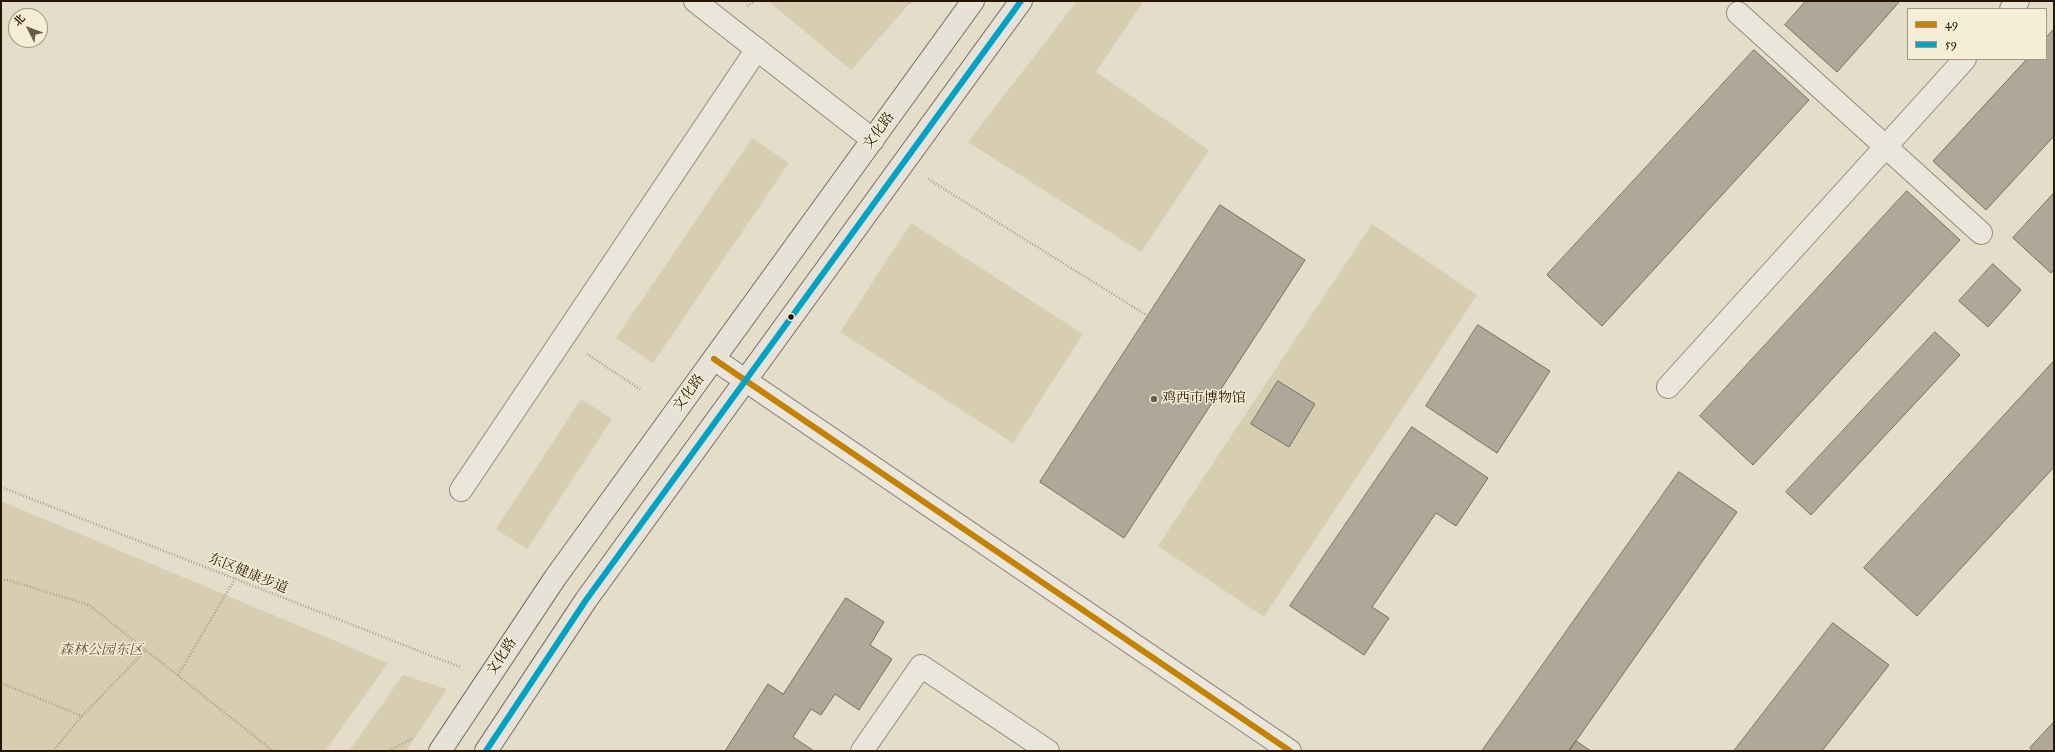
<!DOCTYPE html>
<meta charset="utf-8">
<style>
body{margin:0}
#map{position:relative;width:2055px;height:752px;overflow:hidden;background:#e4ddc9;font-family:"IM FELL Great Primer","Noto Serif SC",serif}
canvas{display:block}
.frame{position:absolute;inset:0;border:2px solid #271502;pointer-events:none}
.legend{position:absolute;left:1907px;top:8px;width:140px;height:52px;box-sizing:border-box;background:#f5edd5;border:1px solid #a39781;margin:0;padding:5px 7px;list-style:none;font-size:12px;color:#271502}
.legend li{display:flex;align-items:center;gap:8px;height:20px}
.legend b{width:20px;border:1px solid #a39781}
.north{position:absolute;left:8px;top:8px;width:40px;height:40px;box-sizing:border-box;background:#f5edd5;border:1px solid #a39781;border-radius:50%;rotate:312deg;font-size:11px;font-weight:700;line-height:16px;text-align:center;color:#271502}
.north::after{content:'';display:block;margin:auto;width:14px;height:18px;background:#695b48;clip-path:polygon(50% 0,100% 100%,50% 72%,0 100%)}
</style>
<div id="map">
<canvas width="2055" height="752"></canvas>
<div class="frame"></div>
<ul class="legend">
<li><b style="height:5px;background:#c38200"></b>49</li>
<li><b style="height:5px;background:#02a2c4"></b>59</li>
</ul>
<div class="north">北</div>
</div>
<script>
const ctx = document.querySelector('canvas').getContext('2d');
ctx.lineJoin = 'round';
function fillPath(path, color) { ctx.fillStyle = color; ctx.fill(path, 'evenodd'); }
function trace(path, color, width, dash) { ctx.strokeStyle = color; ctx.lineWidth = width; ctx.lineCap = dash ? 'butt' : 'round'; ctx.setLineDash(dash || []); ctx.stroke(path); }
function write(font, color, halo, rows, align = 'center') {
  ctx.font = font + ' "IM FELL Great Primer","Noto Serif SC",serif'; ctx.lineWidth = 3; ctx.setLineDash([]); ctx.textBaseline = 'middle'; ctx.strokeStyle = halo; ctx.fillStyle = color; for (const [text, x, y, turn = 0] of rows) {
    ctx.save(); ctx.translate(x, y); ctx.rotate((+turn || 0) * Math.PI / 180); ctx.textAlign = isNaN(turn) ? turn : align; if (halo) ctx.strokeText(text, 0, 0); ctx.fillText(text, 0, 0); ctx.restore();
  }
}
const green = new Path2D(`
 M768 1H912L851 70Z
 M1077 1H1144L1096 72 1209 150 1141 252 968 142Z
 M752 138 789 163 653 363 616 338Z
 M911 223 1083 334 1013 443 840 332Z
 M1372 224 1477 295 1264 617 1158 546Z
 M581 399 612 419 527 549 496 529Z
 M1 501 388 663 325 751H1Z
 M403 675 447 689 406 751H349Z`);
const building = new Path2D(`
 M1806 1H1900L1837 72 1785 25Z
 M2054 29V136L1986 210 1933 161 2027 59H2046V38Z
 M1754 50 1809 100 1602 326 1547 275Z
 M1907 191 1960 240 1753 465 1700 416Z
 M2054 193V269L2051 273 2013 238Z
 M1220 205 1305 260 1124 538 1040 482Z
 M1993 264 2021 290 1988 327 1959 301Z
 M1478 325 1550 371 1497 453 1426 406Z
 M1935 332 1960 355 1811 515 1786 492Z
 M2054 361V467L1917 616 1864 568Z
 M1278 381 1315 404 1289 447 1251 424Z
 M1412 427 1488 478 1456 526 1436 513 1372 607 1389 618 1364 655 1290 606Z
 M1679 472 1737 512 1576 741 1569 751H1482Z
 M846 598 884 622 870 645 892 659 859 710 835 694 821 715 811 709 793 737 814 751H725L768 684 783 694Z
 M1833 623 1889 665 1822 751H1734Z
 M2054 722V751H2033L2030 748Z
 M1576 741 1591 751H1569Z`);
const path = new Path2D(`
 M907 1 911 3
 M747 6 755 1
 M928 179 1148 316
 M587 354 641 390
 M1 487 460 667
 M1 580H8L89 605 273 751
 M178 675 235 579
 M1 683 82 716 146 650
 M53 751 82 716
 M389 751 413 738`);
const minor = new Path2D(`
 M695 1 873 140
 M2011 9 2018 1
 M1738 13 1981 233
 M714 359 1290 751
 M1668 387 1965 59
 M461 490 757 49
 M862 751 921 666 1048 751`);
const major = new Path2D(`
 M440 751 555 578 973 1
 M486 751 586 600 1021 1`);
const bus1 = new Path2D(`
 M714 359 1290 751`);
const bus2 = new Path2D(`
 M486 751 586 600 1021 1`);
const markers = [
 [791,317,3.5,"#271502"],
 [1154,399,4,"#695b48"]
];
const streetNames = [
 ["文化路",879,131,-54],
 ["文化路",689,393,-54],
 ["东区健康步道",248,574,22],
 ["文化路",502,657,-57]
];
const poiNames = [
 ["鸡西市博物馆",1162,399]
];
const parkNames = [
 ["森林公园东区",101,651]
];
fillPath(green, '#d7cdb1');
fillPath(building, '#aea899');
trace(building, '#756f62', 1);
trace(minor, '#908a7d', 24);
trace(major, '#756f62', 24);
trace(path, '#a39f95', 2.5, [1, 2]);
trace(minor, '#eae6dc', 22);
trace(major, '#e6e2d7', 22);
trace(bus1, '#c38200', 6);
trace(bus2, '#02a2c4', 6);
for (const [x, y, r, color] of markers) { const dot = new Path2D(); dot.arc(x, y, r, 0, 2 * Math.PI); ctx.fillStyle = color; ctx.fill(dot); trace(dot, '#f5edd5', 1.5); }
write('14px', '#271502', '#f5edd5', streetNames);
write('14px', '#271502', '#f5edd5', poiNames, 'left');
write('italic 14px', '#615139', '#f5edd5', parkNames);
</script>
